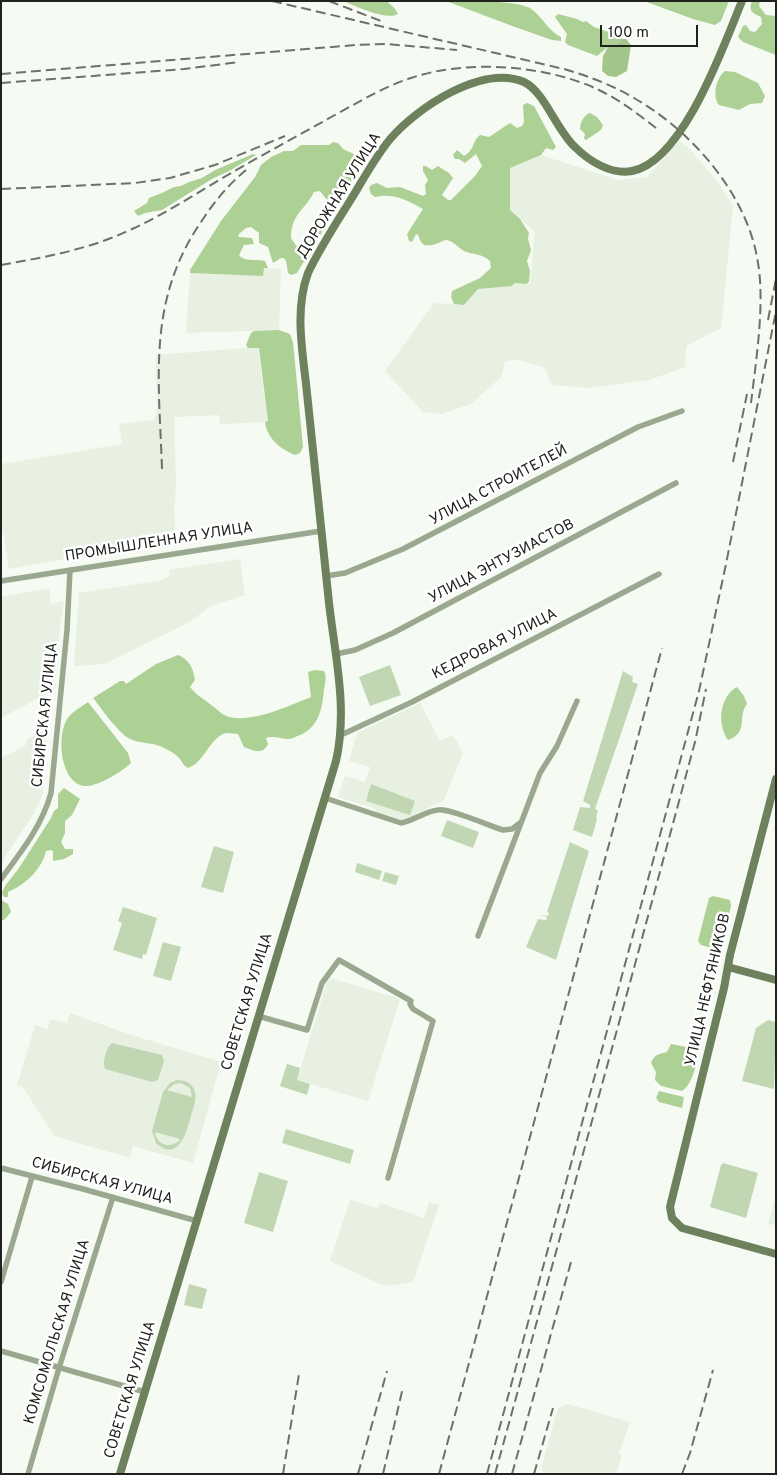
<!DOCTYPE html>
<meta charset="utf-8">
<style>
body{margin:0}
#map{position:relative;width:777px;height:1475px;overflow:hidden;background:#f5faf2;font-family:Overpass,sans-serif}
canvas{display:block}
.frame{position:absolute;inset:0;border:2px solid #20221f;pointer-events:none}
.scale{position:absolute;left:600px;top:25px;width:98px;height:22px;box-sizing:border-box;border:2px solid #20221f;border-top:0;padding-left:6px;font-size:15px;line-height:18px;white-space:nowrap;color:#20221f;-webkit-text-stroke:4px #fff;paint-order:stroke}
</style>
<div id="map">
<canvas width="777" height="1475"></canvas>
<div class="frame"></div>
<div class="scale">100 m</div>
</div>
<script>
const ctx = document.querySelector('canvas').getContext('2d');
ctx.lineJoin = 'round';
function fillPath(path, color) { ctx.fillStyle = color; ctx.fill(path, 'evenodd'); }
function trace(path, color, width, dash) { ctx.strokeStyle = color; ctx.lineWidth = width; ctx.lineCap = dash ? 'butt' : 'round'; ctx.setLineDash(dash || []); ctx.stroke(path); }
function write(font, color, halo, rows, align = 'center') {
  ctx.font = font + ' Overpass,sans-serif'; ctx.lineWidth = 5; ctx.setLineDash([]); ctx.textBaseline = 'middle'; ctx.strokeStyle = halo; ctx.fillStyle = color; for (const [text, x, y, turn = 0] of rows) {
    ctx.save(); ctx.translate(x, y); ctx.rotate((+turn || 0) * Math.PI / 180); ctx.textAlign = isNaN(turn) ? turn : align; if (halo) ctx.strokeText(text, 0, 0); ctx.fillText(text, 0, 0); ctx.restore();
  }
}
const built = new Path2D(`
 M679 141 688 147 718 182 733 206 721 328 686 346 685 367 649 380 589 388 552 385 544 367 517 360 505 361 501 377 471 404 441 414 423 412 385 371 434 303 464 305 478 289 512 286 515 283 530 284 535 232 510 210V168L541 155 618 180 647 177Z
 M264 268 281 269 279 330 186 333 190 273 263 276Z
 M258 347 268 422 220 424 219 415 174 417 176 481 175 503 174 504 176 544 83 556 9 569 3 530H1V464L122 444 119 424 153 420 157 414 156 355Z
 M240 559 245 595 211 606 188 623 104 664 74 666 79 593 163 580 164 578 170 577 169 570Z
 M49 588 51 604 64 601 60 625 54 690 1 718V597Z
 M420 703 440 741 453 735 463 753 444 800 403 821 375 812 376 809 338 797 345 776 365 782 370 767 349 761 357 733Z
 M43 731 46 733 43 793 34 813 1 863V758L25 746 27 739Z
 M331 978 400 999 368 1101 297 1080 327 982Z
 M70 1013 128 1034 221 1062 193 1163 133 1146 130 1158 54 1136 23 1087 17 1085 35 1025 47 1029 51 1019 67 1023Z
 M776 1196V1225L768 1224Z
 M350 1200 378 1208 380 1203 424 1218 429 1202 439 1205 413 1282 388 1286 380 1284 330 1261Z
 M567 1404 630 1422 619 1453 622 1455 616 1474H545L541 1469 558 1408Z`);
const green = new Path2D(`
 M390 665 401 695 370 706 359 677Z
 M623 671 633 677 632 682 638 684 595 809 598 810 596 818 597 819 592 837 573 830 580 807 590 808V805L583 801Z
 M371 784 415 801 410 815 366 801Z
 M447 820 479 832 473 848 441 836Z
 M570 842 589 851 556 960 526 947 538 919 546 920 547 917 540 915 548 916 549 913 547 912Z
 M214 846 234 852 223 893 201 887Z
 M357 863 382 871 379 880 355 872Z
 M385 872 399 876 396 885 382 881Z
 M123 907 157 918 146 955 143 954 142 959 113 950 122 923 118 921Z
 M163 942 181 947 171 981 153 976Z
 M768 1020 776 1022 774 1089 742 1081 756 1028Z
 M112 1043 162 1055 164 1061 158 1080 152 1082 105 1069C102 1062 106 1048 112 1043Z
 M287 1064 300 1068 297 1080 310 1084 307 1095 280 1086Z
 M177 1080C186 1080 193 1084 195 1092 197 1101 192 1111 190 1119 186 1135 177 1162 156 1143L152 1131 163 1092 170 1083ZM181 1083 190 1088 192 1097 167 1090 174 1084ZM155 1132 180 1139V1140C171 1149 157 1146 155 1132Z
 M286 1129 354 1150 350 1164 282 1143Z
 M723 1163 758 1173 746 1218 710 1207 721 1165Z
 M259 1172 288 1181 273 1232 244 1223Z
 M189 1284 207 1289 202 1309 184 1305Z`);
const forest = new Path2D(`
 M343 1H387L395 9 398 14C386 21 356 6 343 1Z
 M446 1C466 1 515 0 530 8 542 16 548 31 561 37V41L552 40 515 27Z
 M644 1H729L721 21 715 25 693 19Z
 M752 1H760L759 6 766 15 776 16V55L743 42 738 37 743 26 746 25 750 31 755 32 762 24 761 17C752 13 748 11 752 1Z
 M558 14 577 19 583 22 586 21 594 27 620 36 622 39 615 45 608 47 597 56 568 45 565 42 567 34 555 17Z
 M725 71 735 72 758 83 765 96 762 103 750 104 739 110 719 105C712 96 716 78 725 71Z
 M527 103 534 106 556 147 553 150 546 148 541 155 510 168V210L520 219 529 233 528 239 531 250 527 261 530 271 529 282 526 284 515 283 512 286 478 289 464 305 454 304 451 297 452 291 480 278 491 268 490 261C482 253 473 255 464 251 459 248 453 241 447 240 441 240 436 247 424 245L421 242 418 235 416 234 412 242 409 241 407 234 423 209C406 200 394 193 375 197L371 194 369 188 371 185 377 183 387 188 400 187 423 196 426 194 425 185 428 180 423 171V166H426L432 170 438 166 449 173 453 178 442 195 448 200H451L475 176 482 166 476 154 465 163 459 159H455L453 155 457 150 464 156C475 150 472 141 480 135L489 137 510 123 517 128 522 126 524 122 523 105Z
 M590 113 597 117 603 125 601 130 586 140 584 139 585 134 580 129C580 123 584 115 590 113Z
 M333 142 338 143 343 149 356 155C362 171 336 210 326 224L323 225 330 209V204L320 191 314 192C305 210 291 214 291 238L297 247H306L319 229 322 228V232L297 273 291 275 288 273 286 261 284 258H281L273 263 268 247 259 243V233L251 227 246 228 239 234 238 237 252 238 254 244 244 245 239 255C245 263 256 258 265 261L268 268H264L263 276 190 273V270L221 221 255 177 261 165 271 157 284 151H293L301 145H329Z
 M253 154 256 155 231 170 212 179 162 210 145 213 138 216 134 211 147 203 149 198 162 193 174 187 181 186 189 182 202 178 215 170Z
 M279 330 290 334 293 342 303 447 300 453 295 455C280 449 267 438 265 422L268 421 259 348H248L246 345 251 333 254 331Z
 M178 655C189 659 193 668 195 680L190 687C196 695 204 699 211 705 215 707 219 712 224 715 246 726 289 706 311 697L308 672 314 670 324 671C327 678 325 683 324 690 322 709 319 727 300 735 297 736 292 739 289 739 280 739 275 735 266 738L268 744C263 755 254 751 244 747L238 734C235 734 230 733 226 733 211 736 204 763 188 768 183 765 183 763 180 759 176 754 170 751 164 748 153 742 141 744 130 739 117 732 103 710 93 698L120 681H124L126 684 156 664Z
 M737 687 744 696 747 704C737 716 749 733 728 740 717 725 719 697 737 687Z
 M88 702 128 753 131 763C123 771 92 791 80 785 60 777 57 736 67 719 72 712 81 707 88 702Z
 M64 788 80 799 72 815 65 821V833L61 842 65 849H73V854L64 859 53 861V851L51 850 46 851C42 869 25 885 8 892V897H4L2 893 5 886 19 868 51 818 54 811 58 808V794Z
 M713 896 730 900 731 906 721 945 719 948 716 949 701 945 698 941 709 898Z
 M1 900 8 904 11 912 4 920H1Z
 M671 1044 697 1049C698 1062 693 1084 682 1091L661 1086 655 1080 656 1072 651 1063C654 1055 658 1054 667 1052Z
 M659 1091 684 1097 682 1108 659 1102 656 1098Z`);
const water = new Path2D(`
 M622 39H626L631 45 627 71 616 77 608 76 602 71 603 56 608 47 615 45Z`);
const street = new Path2D(`
 M326 576 345 573 403 549 638 427 682 411
 M1 581 321 531
 M336 654 355 650 393 633 676 483
 M341 735 412 702 659 574
 M325 798 401 823C414 821 425 811 438 810 449 808 490 826 503 830L512 829 520 823
 M1 879C21 852 42 826 51 793L67 630 70 570
 M478 936 540 773 557 746 577 701
 M258 1016 307 1030 322 983 339 960 411 1001 410 1004 413 1009 433 1021 388 1178
 M1 1168 83 1189 197 1221
 M1 1282 32 1177
 M1 1351 145 1392
 M28 1474 59 1368 113 1197`);
const secondary = new Path2D(`
 M776 779 730 955 724 988 670 1207 672 1218 682 1228 776 1254
 M728 967 776 980
 M120 1474 336 761C348 708 335 656 329 603 321 533 314 463 307 393 303 353 294 311 308 273 320 248 335 225 350 201 363 180 375 157 391 138 417 108 482 64 524 82 544 91 557 131 575 147 589 161 611 175 632 171 683 162 724 45 742 1`);
const rail = new Path2D(`
 M272 1 564 69C588 76 612 85 634 98 692 131 748 195 758 263 765 304 756 361 751 403
 M329 1 381 21
 M1 74 356 45 386 44 457 50
 M1 83 184 69 240 62
 M1 189 135 183 170 178 215 165 285 136
 M1 265C46 257 91 249 132 229 163 215 192 196 221 179 258 157 296 137 333 116 359 102 383 87 411 78 467 59 547 65 599 90 620 100 638 114 656 128
 M768 320 776 279
 M733 462 747 394
 M162 469C159 378 147 301 201 222 214 202 228 185 246 170
 M283 1474 299 1374
 M358 1474 387 1371
 M383 1474 403 1387
 M439 1474 662 648
 M487 1474 699 691 726 564 776 311
 M495 1474 634 968 695 742 706 689
 M512 1474 571 1262
 M534 1474 553 1408
 M682 1474 690 1453 713 1370`);
const streetNames = [
 ["ДОРОЖНАЯ УЛИЦА",340,196,-58],
 ["УЛИЦА СТРОИТЕЛЕЙ",499,486,-28],
 ["ПРОМЫШЛЕННАЯ УЛИЦА",159,543,-9],
 ["УЛИЦА ЭНТУЗИАСТОВ",502,562,-28],
 ["КЕДРОВАЯ УЛИЦА",495,645,-27],
 ["СИБИРСКАЯ УЛИЦА",46,715,-84],
 ["УЛИЦА НЕФТЯНИКОВ",709,990,-77],
 ["СОВЕТСКАЯ УЛИЦА",248,1002,-73],
 ["СИБИРСКАЯ УЛИЦА",102,1182,15],
 ["КОМСОМОЛЬСКАЯ УЛИЦА",58,1332,-73],
 ["СОВЕТСКАЯ УЛИЦА",131,1390,-73]
];
fillPath(built, '#e7f0e1');
fillPath(green, '#c1d7b3');
fillPath(forest, '#add095');
fillPath(water, '#a3c58a');
trace(street, '#99a88f', 5.5);
trace(secondary, '#6c815c', 8);
trace(rail, '#6d706b', 2, [10, 5]);
write('15px', '#20221f', '#fff', streetNames);
</script>
